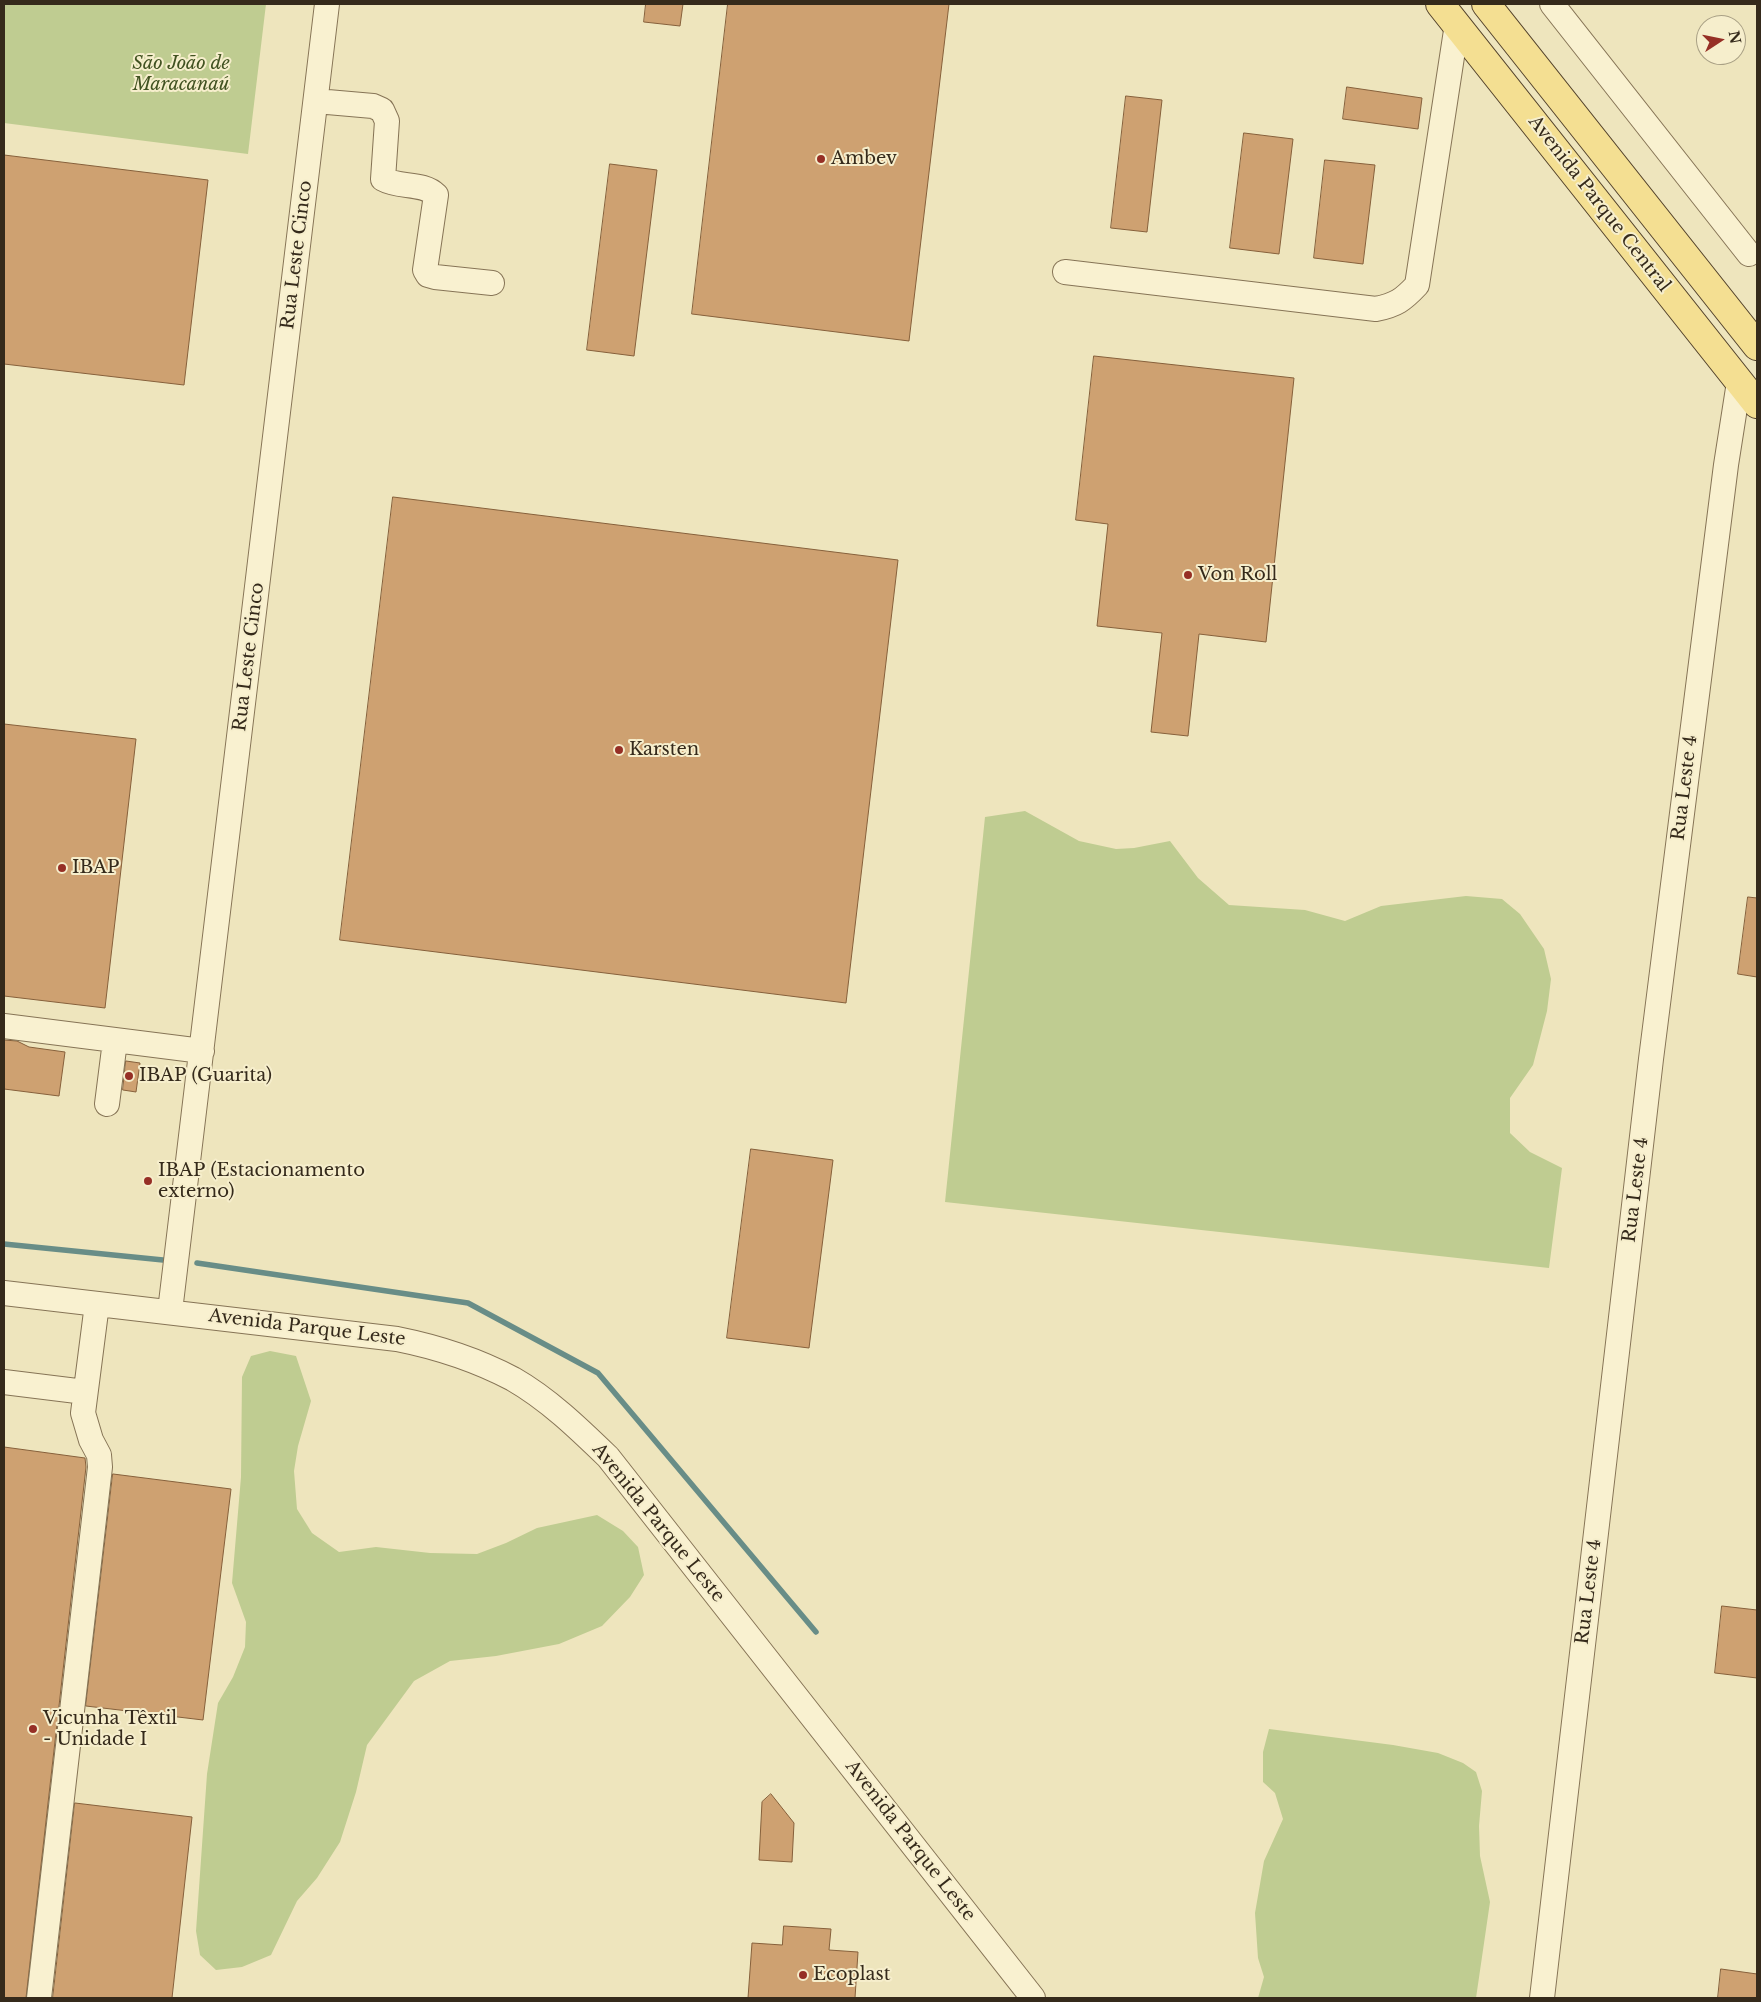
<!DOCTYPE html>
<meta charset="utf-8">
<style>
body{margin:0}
#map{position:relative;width:1761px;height:2002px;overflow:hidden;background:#eee5bd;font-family:"Libre Baskerville",serif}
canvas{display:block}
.frame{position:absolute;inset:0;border:5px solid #352a1b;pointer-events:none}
.north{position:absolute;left:1696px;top:15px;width:50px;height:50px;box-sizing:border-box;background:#f6eecc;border:1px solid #a9a085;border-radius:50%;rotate:79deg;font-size:14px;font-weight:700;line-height:20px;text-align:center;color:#352a1b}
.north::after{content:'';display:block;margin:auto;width:18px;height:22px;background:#962f25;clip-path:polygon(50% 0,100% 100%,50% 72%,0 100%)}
</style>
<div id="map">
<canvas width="1761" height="2002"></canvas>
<div class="frame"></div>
<div class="north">N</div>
</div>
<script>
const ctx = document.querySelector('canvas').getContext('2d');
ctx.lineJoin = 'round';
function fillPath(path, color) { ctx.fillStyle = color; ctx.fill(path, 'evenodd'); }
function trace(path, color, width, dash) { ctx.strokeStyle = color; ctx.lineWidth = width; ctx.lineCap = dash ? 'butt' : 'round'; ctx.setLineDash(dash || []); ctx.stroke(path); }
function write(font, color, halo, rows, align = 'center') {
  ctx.font = font + ' "Libre Baskerville",serif'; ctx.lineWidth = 4; ctx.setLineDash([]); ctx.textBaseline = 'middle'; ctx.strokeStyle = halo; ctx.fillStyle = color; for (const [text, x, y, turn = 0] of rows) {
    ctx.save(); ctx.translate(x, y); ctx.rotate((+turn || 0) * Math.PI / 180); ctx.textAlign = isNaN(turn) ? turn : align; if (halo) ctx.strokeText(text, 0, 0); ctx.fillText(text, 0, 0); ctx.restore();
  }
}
const green = new Path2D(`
 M4 4H266L248 154 4 123Z
 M1025 811 1079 841 1116 849 1134 848 1170 841 1198 878 1229 905 1305 910 1345 921 1381 906 1466 896 1502 899 1520 914 1544 949 1551 979 1547 1011 1533 1065 1510 1098V1133L1530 1152 1562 1168 1549 1268 945 1202 985 817Z
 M270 1351 296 1356 311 1401 298 1446 294 1471 297 1509 312 1533 339 1552 376 1547 430 1553 477 1554 506 1543 537 1528 597 1515 623 1531 638 1547 644 1575 630 1597 602 1626 559 1644 496 1656 450 1661 414 1681 367 1745 356 1792 340 1842 317 1878 297 1901 271 1955 242 1967 216 1970 200 1955 196 1931 207 1774 218 1703 233 1677 245 1647 246 1622 232 1583 241 1477 242 1377 251 1356Z
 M1269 1729 1393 1745 1438 1753 1463 1763 1476 1772 1482 1791 1479 1826 1480 1856 1490 1902 1476 1998H1258L1264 1977 1258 1958 1255 1913 1264 1861 1283 1819 1275 1793 1263 1782V1752Z`);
const stream = new Path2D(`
 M4 1244 163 1260
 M197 1263 468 1303 598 1373 816 1632`);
const building = new Path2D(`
 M646 4H683L680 26 644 22Z
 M728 4H949L909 341 692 314Z
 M1347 87 1422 98 1418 129 1343 119Z
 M1126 96 1162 100 1147 232 1111 228Z
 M1244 133 1293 139 1279 254 1230 248Z
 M4 155 208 180 184 385 4 364Z
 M1325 160 1375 165 1363 264 1314 258Z
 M610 164 657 170 634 356 587 350Z
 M1094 356 1294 378 1266 642 1199 634 1188 736 1151 732 1162 633 1097 626 1108 524 1076 520Z
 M393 497 898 560 846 1003 340 940Z
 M4 724 136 739 105 1008 4 996Z
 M1748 897 1757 898V977L1738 974Z
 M4 1040 17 1041 29 1047 65 1052 59 1096 4 1089Z
 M126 1061 140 1063 136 1092 123 1090Z
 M751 1149 833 1160 809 1348 727 1338Z
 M4 1447 85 1458 86 1467 26 1998H4Z
 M113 1474 231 1489 203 1720 86 1706Z
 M1722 1606 1757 1610V1678L1715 1673Z
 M771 1794 794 1823 792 1862 759 1860 762 1802Z
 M75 1803 192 1817 172 1998H53Z
 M784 1926 831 1929 829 1950 858 1952 855 1998H748L752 1943 782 1945Z
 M1721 1969 1757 1974V1998H1718Z`);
const minor = new Path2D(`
 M1552 4 1749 254
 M316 101 373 106 382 110 387 121 383 179C399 188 423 182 436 195L425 270 428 275 435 277 492 283
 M1065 272 1376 309C1396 305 1403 300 1417 285L1457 24
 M4 1026 202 1051
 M107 1104 115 1041
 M4 1293 397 1339C437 1347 477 1360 513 1379 548 1399 578 1428 608 1457L1033 1998
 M170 1311 327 4
 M4 1382 85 1392
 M39 1998 100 1467 99 1455 91 1440 83 1413 97 1304
 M1542 1998 1651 1059 1726 465 1739 382`);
const major = new Path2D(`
 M1440 4 1757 404
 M1486 4 1757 346`);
const markers = [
 [821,159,5,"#962f25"],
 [1188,575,5,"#962f25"],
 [619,750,5,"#962f25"],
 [62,868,5,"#962f25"],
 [129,1076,5,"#962f25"],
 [148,1181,5,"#962f25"],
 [33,1729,5,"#962f25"],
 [803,1975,5,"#962f25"]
];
const parkNames = [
 ["São João de",181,64],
 ["Maracanaú",181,85]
];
const poiNames = [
 ["Ambev",831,159],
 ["Von Roll",1198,575],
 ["Karsten",629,750],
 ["IBAP",72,868],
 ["IBAP (Guarita)",139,1076],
 ["IBAP (Estacionamento",158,1171],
 ["externo)",158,1192],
 ["Vicunha Têxtil",43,1719],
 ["- Unidade I",43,1740],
 ["Ecoplast",813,1975]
];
const streetNames = [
 ["Avenida Parque Central",1599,204,52],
 ["Rua Leste Cinco",297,255,-83],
 ["Rua Leste Cinco",249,657,-83],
 ["Rua Leste 4",1685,788,-83],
 ["Rua Leste 4",1636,1190,-83],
 ["Avenida Parque Leste",307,1328,7],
 ["Avenida Parque Leste",658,1523,51],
 ["Rua Leste 4",1589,1592,-83],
 ["Avenida Parque Leste",910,1841,52]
];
fillPath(green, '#bfcc91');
trace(stream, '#688d87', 5.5);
fillPath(building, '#cea171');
trace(building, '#86603b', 1);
trace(minor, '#867456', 26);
trace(major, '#53422b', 30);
trace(minor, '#f9f1d0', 24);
trace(major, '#f4df92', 28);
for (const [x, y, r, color] of markers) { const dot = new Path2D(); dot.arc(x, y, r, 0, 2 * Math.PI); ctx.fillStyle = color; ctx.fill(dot); trace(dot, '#f6eecc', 2); }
write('italic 18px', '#415221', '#f6eecc', parkNames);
write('18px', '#352a1b', '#f6eecc', poiNames, 'left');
write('18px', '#352a1b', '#f6eecc', streetNames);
</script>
